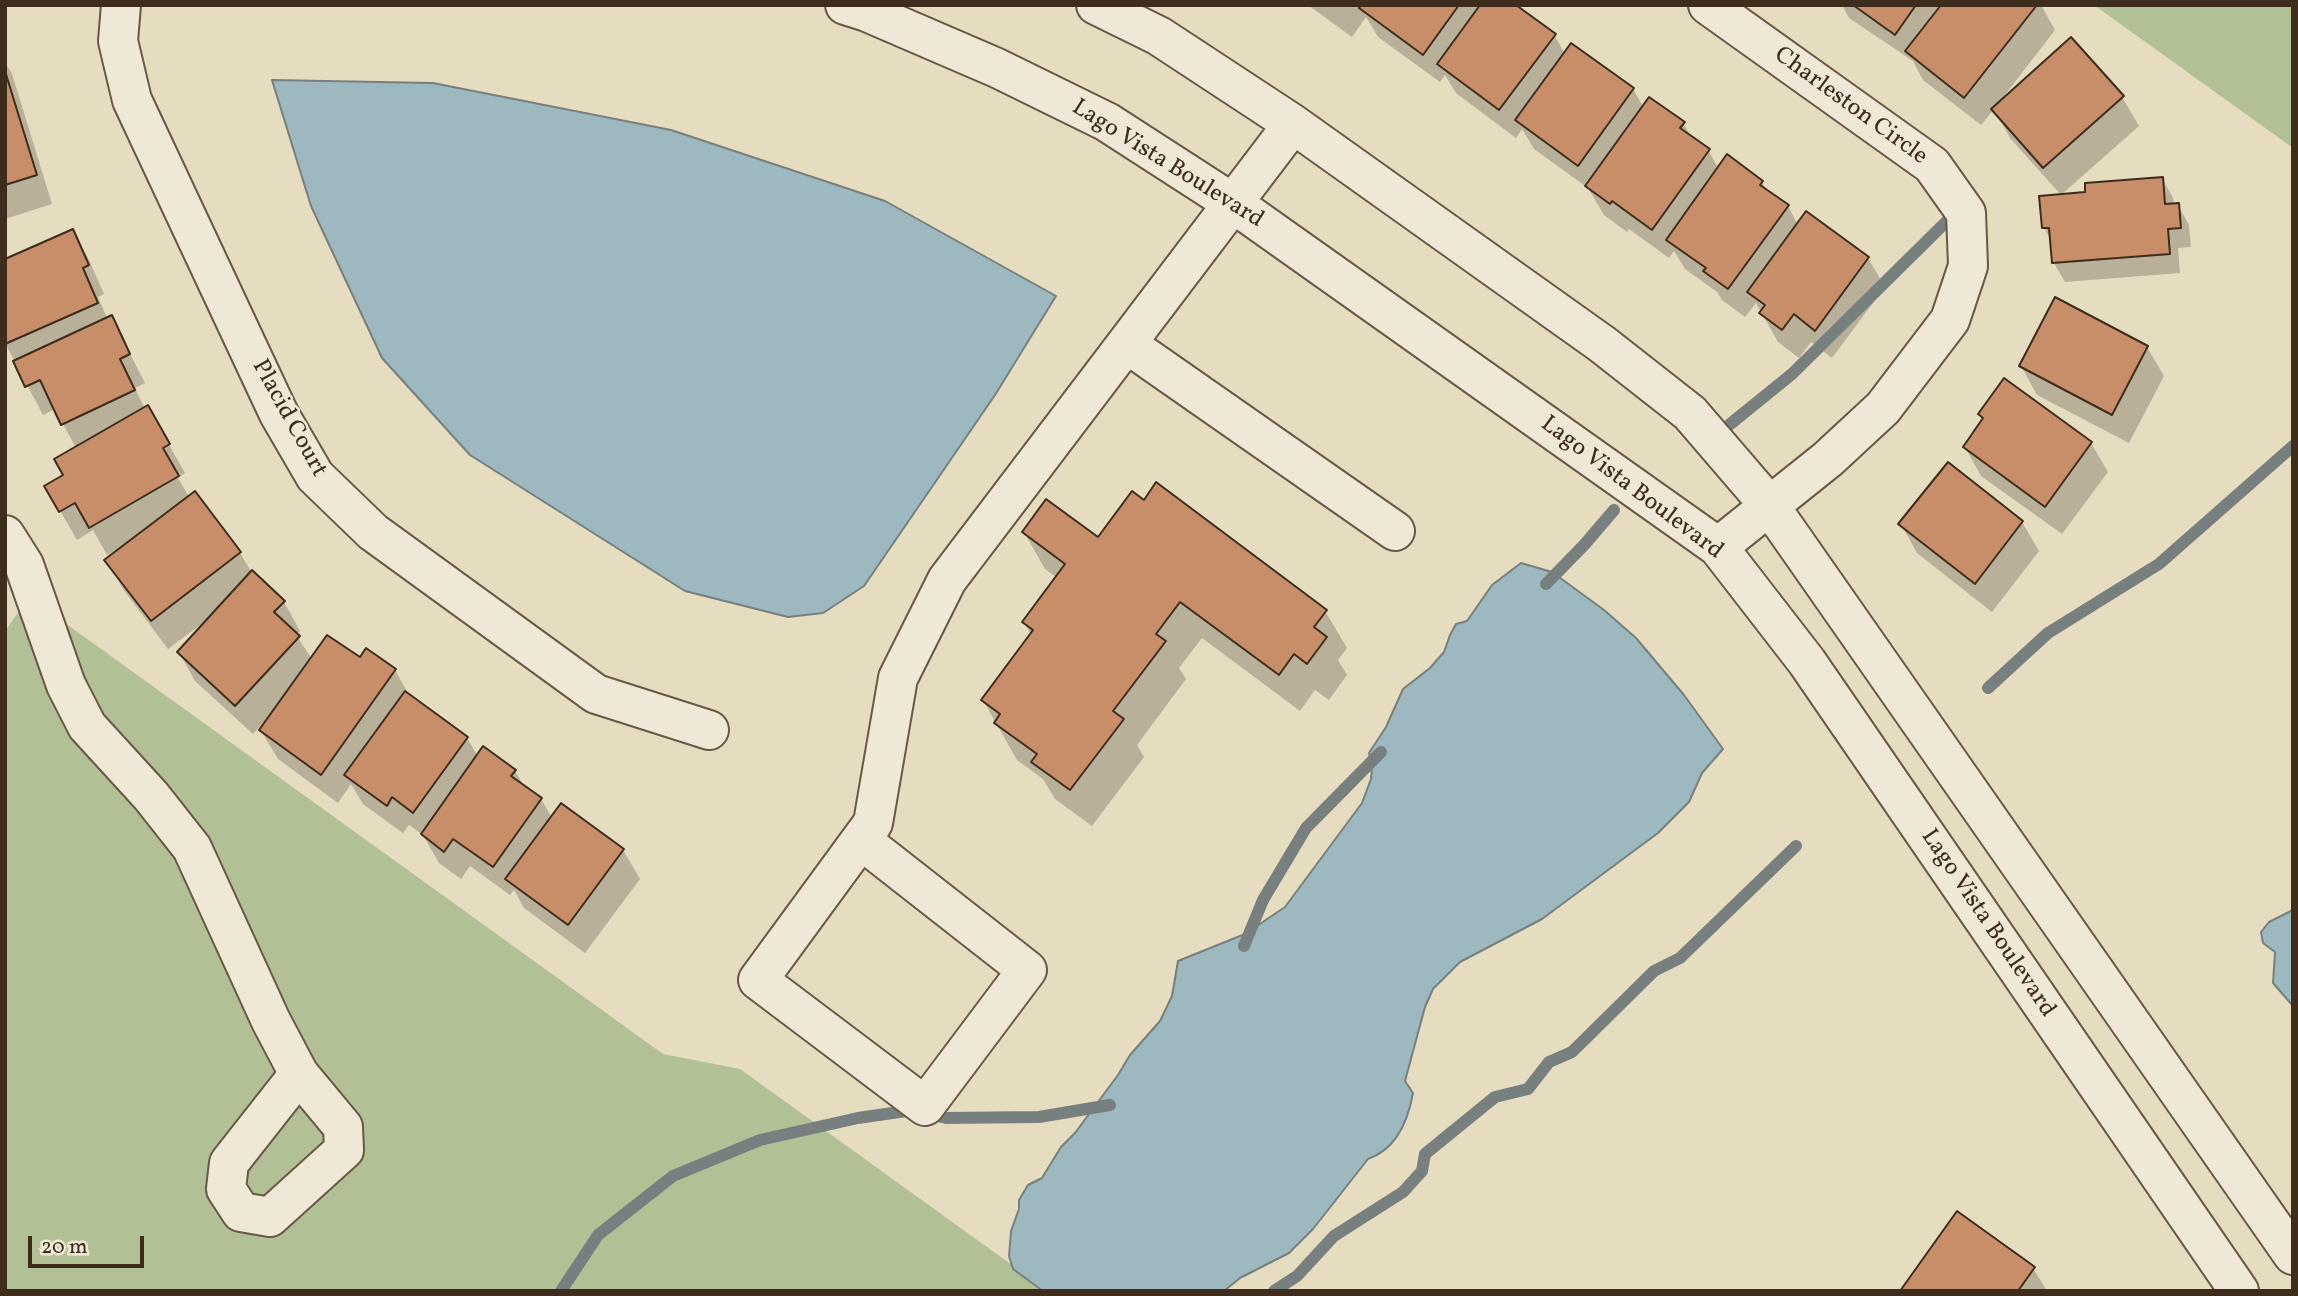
<!DOCTYPE html>
<style>
body{margin:0}
#map{position:relative;width:2298px;height:1296px;overflow:hidden;background:#e6dcc0;font-family:Vollkorn,serif}
canvas{display:block}
.frame{position:absolute;inset:0;border:7px solid #3e2c1c;pointer-events:none}
.scale{position:absolute;left:28px;top:1236px;width:116px;height:32px;box-sizing:border-box;border:4px solid #3e2c1c;border-top:0;padding-left:9px;font-size:21px;line-height:24px;white-space:nowrap;color:#3e2c1c;-webkit-text-stroke:5px #efe8d6;paint-order:stroke}
</style>
<div id="map">
<canvas width="2298" height="1296"></canvas>
<div class="frame"></div>
<div class="scale">20 m</div>
</div>
<script>
const ctx = document.querySelector('canvas').getContext('2d');
ctx.lineJoin = 'round';
function fillPath(path, color) { ctx.fillStyle = color; ctx.fill(path, 'evenodd'); }
function trace(path, color, width, dash) { ctx.strokeStyle = color; ctx.lineWidth = width; ctx.lineCap = dash ? 'butt' : 'round'; ctx.setLineDash(dash || []); ctx.stroke(path); }
function write(font, color, halo, rows, align = 'center') {
  ctx.font = font + ' Vollkorn,serif'; ctx.lineWidth = 5; ctx.setLineDash([]); ctx.textBaseline = 'middle'; ctx.strokeStyle = halo; ctx.fillStyle = color; for (const [text, x, y, turn = 0] of rows) {
    ctx.save(); ctx.translate(x, y); ctx.rotate((+turn || 0) * Math.PI / 180); ctx.textAlign = isNaN(turn) ? turn : align; if (halo) ctx.strokeText(text, 0, 0); ctx.fillText(text, 0, 0); ctx.restore();
  }
}
const green = new Path2D(`
 M2094 5H2293V148Z
 M29 597 663 1054 740 1069 1048 1291H5V631Z`);
const water = new Path2D(`
 M272 80 433 83 671 130 885 201 1056 296 995 395 864 586 823 613 788 617 685 591 470 455 382 358 311 206Z
 M1521 563 1552 572 1604 610 1636 638 1684 695 1723 749 1702 773 1689 802 1658 833 1542 919 1460 962 1433 989 1425 1007 1405 1081 1413 1093C1408 1121 1397 1149 1368 1159L1313 1229 1289 1253 1240 1278 1224 1291H1043L1013 1269 1009 1256 1011 1231 1019 1209V1200L1028 1185 1042 1178 1061 1147 1075 1133 1118 1075 1130 1055 1160 1021 1172 996 1178 961 1245 934 1285 907 1362 803 1371 779 1372 767 1369 753 1386 727 1403 689 1430 668 1444 652 1450 635 1456 624 1467 621 1492 585Z
 M2293 910V1006L2273 983 2275 952 2263 943 2261 932 2269 922Z`);
const shadow = new Path2D(`
 M1308 5H1513L1554 35 1565 54 1633 89 1644 108 1683 123 1692 138 1708 150 1719 169 1762 182 1768 193 1788 206 1798 225 1868 258 1885 287 1832 358 1811 342 1799 358 1778 342 1756 303 1745 317 1722 300 1717 292 1685 269 1674 251 1669 258 1629 229 1627 232 1604 215 1588 188 1534 149 1522 129 1516 138 1456 93 1445 75 1440 82 1378 37 1366 17 1352 37Z
 M1842 5H2043L2042 7 2055 30 2001 100 2122 97 2139 126 2061 195 2010 138 1994 109 1981 125 1923 80 1913 61 1849 18Z
 M5 62 12 74 52 204 5 219Z
 M2162 178 2173 198 2174 205H2178L2189 225 2191 247 2178 248 2180 273 2065 282 2054 263 2052 242 2044 228 2087 194Z
 M73 231 89 260 104 294 98 297 107 318 111 317 145 383 135 388 145 409 148 408 185 473 178 478 189 497 240 553 252 573 284 602 300 631 296 635 312 659 360 660 395 670 410 697 467 738 478 757 515 771 525 788 541 799 552 818 623 850 640 879 585 953 524 908 514 890 510 895 470 866 461 879 439 863 423 835 409 825 403 833 363 804 351 784 338 803 278 759 261 731 270 718 268 717 253 734 195 681 179 652 205 623 204 622 168 649 123 589 107 561 119 551 118 549 107 555 93 530 77 540 46 486 65 476 76 448 55 409 43 415 5 343Z
 M2147 347 2164 376 2129 443 2037 395 2021 366Z
 M2005 381 2091 443 2108 472 2062 534 1981 476 1965 447 1984 420 1980 414Z
 M1948 464 2022 522 2039 551 1992 612 1917 553 1901 524Z
 M1024 532 1098 539 1325 611 1347 648 1338 660 1347 675 1329 700 1315 690 1300 711 1202 638 1179 668 1186 679 1137 745 1144 757 1092 826 1055 799 1043 779 1017 760 983 700 1031 635 1024 622 1057 578 1045 569Z
 M2033 1268 2047 1291H1902Z`);
const stream = new Path2D(`
 M1729 425 1792 374 1949 219
 M1546 584 1585 544 1614 510
 M1988 688 2048 633 2159 564 2293 446
 M1244 946 1263 900 1306 828 1381 752
 M561 1291 598 1235 673 1176 760 1140 858 1118 913 1110 946 1118 1039 1117 1110 1105
 M1274 1291 1297 1276 1334 1236 1403 1192 1422 1171 1425 1154 1495 1097 1528 1089 1549 1062 1572 1052 1654 971 1680 958 1796 846`);
const building = new Path2D(`
 M1361 5H1459L1423 55 1359 8Z
 M1480 5H1516L1556 34 1499 110 1437 64Z
 M1853 5H1916L1895 35Z
 M1941 5H2037L1964 98 1905 51Z
 M2071 37 2124 96 2043 168 1991 109Z
 M1571 43 1634 88 1578 166 1515 120Z
 M5 71 37 175 5 185Z
 M1649 97 1685 122 1680 128 1710 149 1652 230 1612 201 1610 204 1585 186Z
 M1727 154 1763 181 1760 185 1789 205 1728 289 1703 271 1706 268 1666 240Z
 M2163 177 2165 204 2179 203 2181 228 2168 229 2170 254 2052 263 2049 228H2042L2039 196 2085 192V183Z
 M1806 211 1869 257 1815 331 1794 314 1782 330 1759 313 1765 305 1747 292Z
 M73 229 89 265 83 268 98 303 5 344V259Z
 M2055 297 2148 346 2112 415 2019 366Z
 M112 315 130 354 120 359 135 390 61 425 40 380 25 387 13 361Z
 M2004 378 2092 442 2045 507 1963 447 1983 418 1978 414Z
 M148 405 170 444 163 448 179 476 89 528 75 503 59 512 44 486 63 475 54 459Z
 M1948 462 2023 521 1975 584 1898 524Z
 M1156 482 1327 610 1314 627 1327 637 1307 664 1294 654 1279 675 1180 602 1156 634 1166 641 1113 711 1124 719 1070 790 1031 762 1037 754 994 723 1000 714 981 700 1033 630 1022 622 1065 564 1022 532 1046 499 1098 537 1132 491 1144 500Z
 M195 491 241 552 151 621 104 560Z
 M252 570 285 601 274 612 300 636 235 706 177 652Z
 M327 635 360 657 366 648 396 669 321 775 259 730Z
 M405 691 468 737 413 813 392 797 387 806 344 775Z
 M483 746 516 770 511 776 542 798 493 867 453 839 444 852 421 834Z
 M561 803 624 849 568 925 505 879Z
 M1957 1211 2035 1267 2018 1291H1900Z`);
const minor = new Path2D(`
 M121 5 118 41 132 100 279 414 315 476 373 532 596 694 709 730
 M845 5 867 12 997 68 1107 122 1234 204 1718 547 1807 662 2239 1291
 M1096 5 1159 36 1293 124 1602 344 1690 413 1769 505 2293 1255
 M1708 5 1932 165 1966 213 1968 266 1950 320 1883 408 1828 459 1718 547
 M1127 344 1395 531
 M5 535 24 565 66 685 87 726 151 796 192 848 271 1021 299 1074 343 1127 344 1150 270 1217 241 1212 226 1189 229 1163 299 1074
 M861 840 1027 970 925 1106 758 980 873 823 898 678 947 580 1293 124`);
const streetNames = [
 ["Charleston Circle",1850,107,36],
 ["Lago Vista Boulevard",1167,165,32],
 ["Placid Court",288,419,61],
 ["Lago Vista Boulevard",1631,489,37],
 ["Lago Vista Boulevard",1987,924,56]
];
fillPath(green, '#b2c195');
fillPath(water, '#9db8bf');
trace(water, '#77807e', 2);
fillPath(shadow, '#0003');
trace(stream, '#77807e', 12);
fillPath(building, '#c88d69');
trace(building, '#3e2c1c', 2);
trace(minor, '#685845', 42);
trace(minor, '#efe8d6', 38);
write('24px', '#3e2c1c', '#efe8d6', streetNames);
</script>
